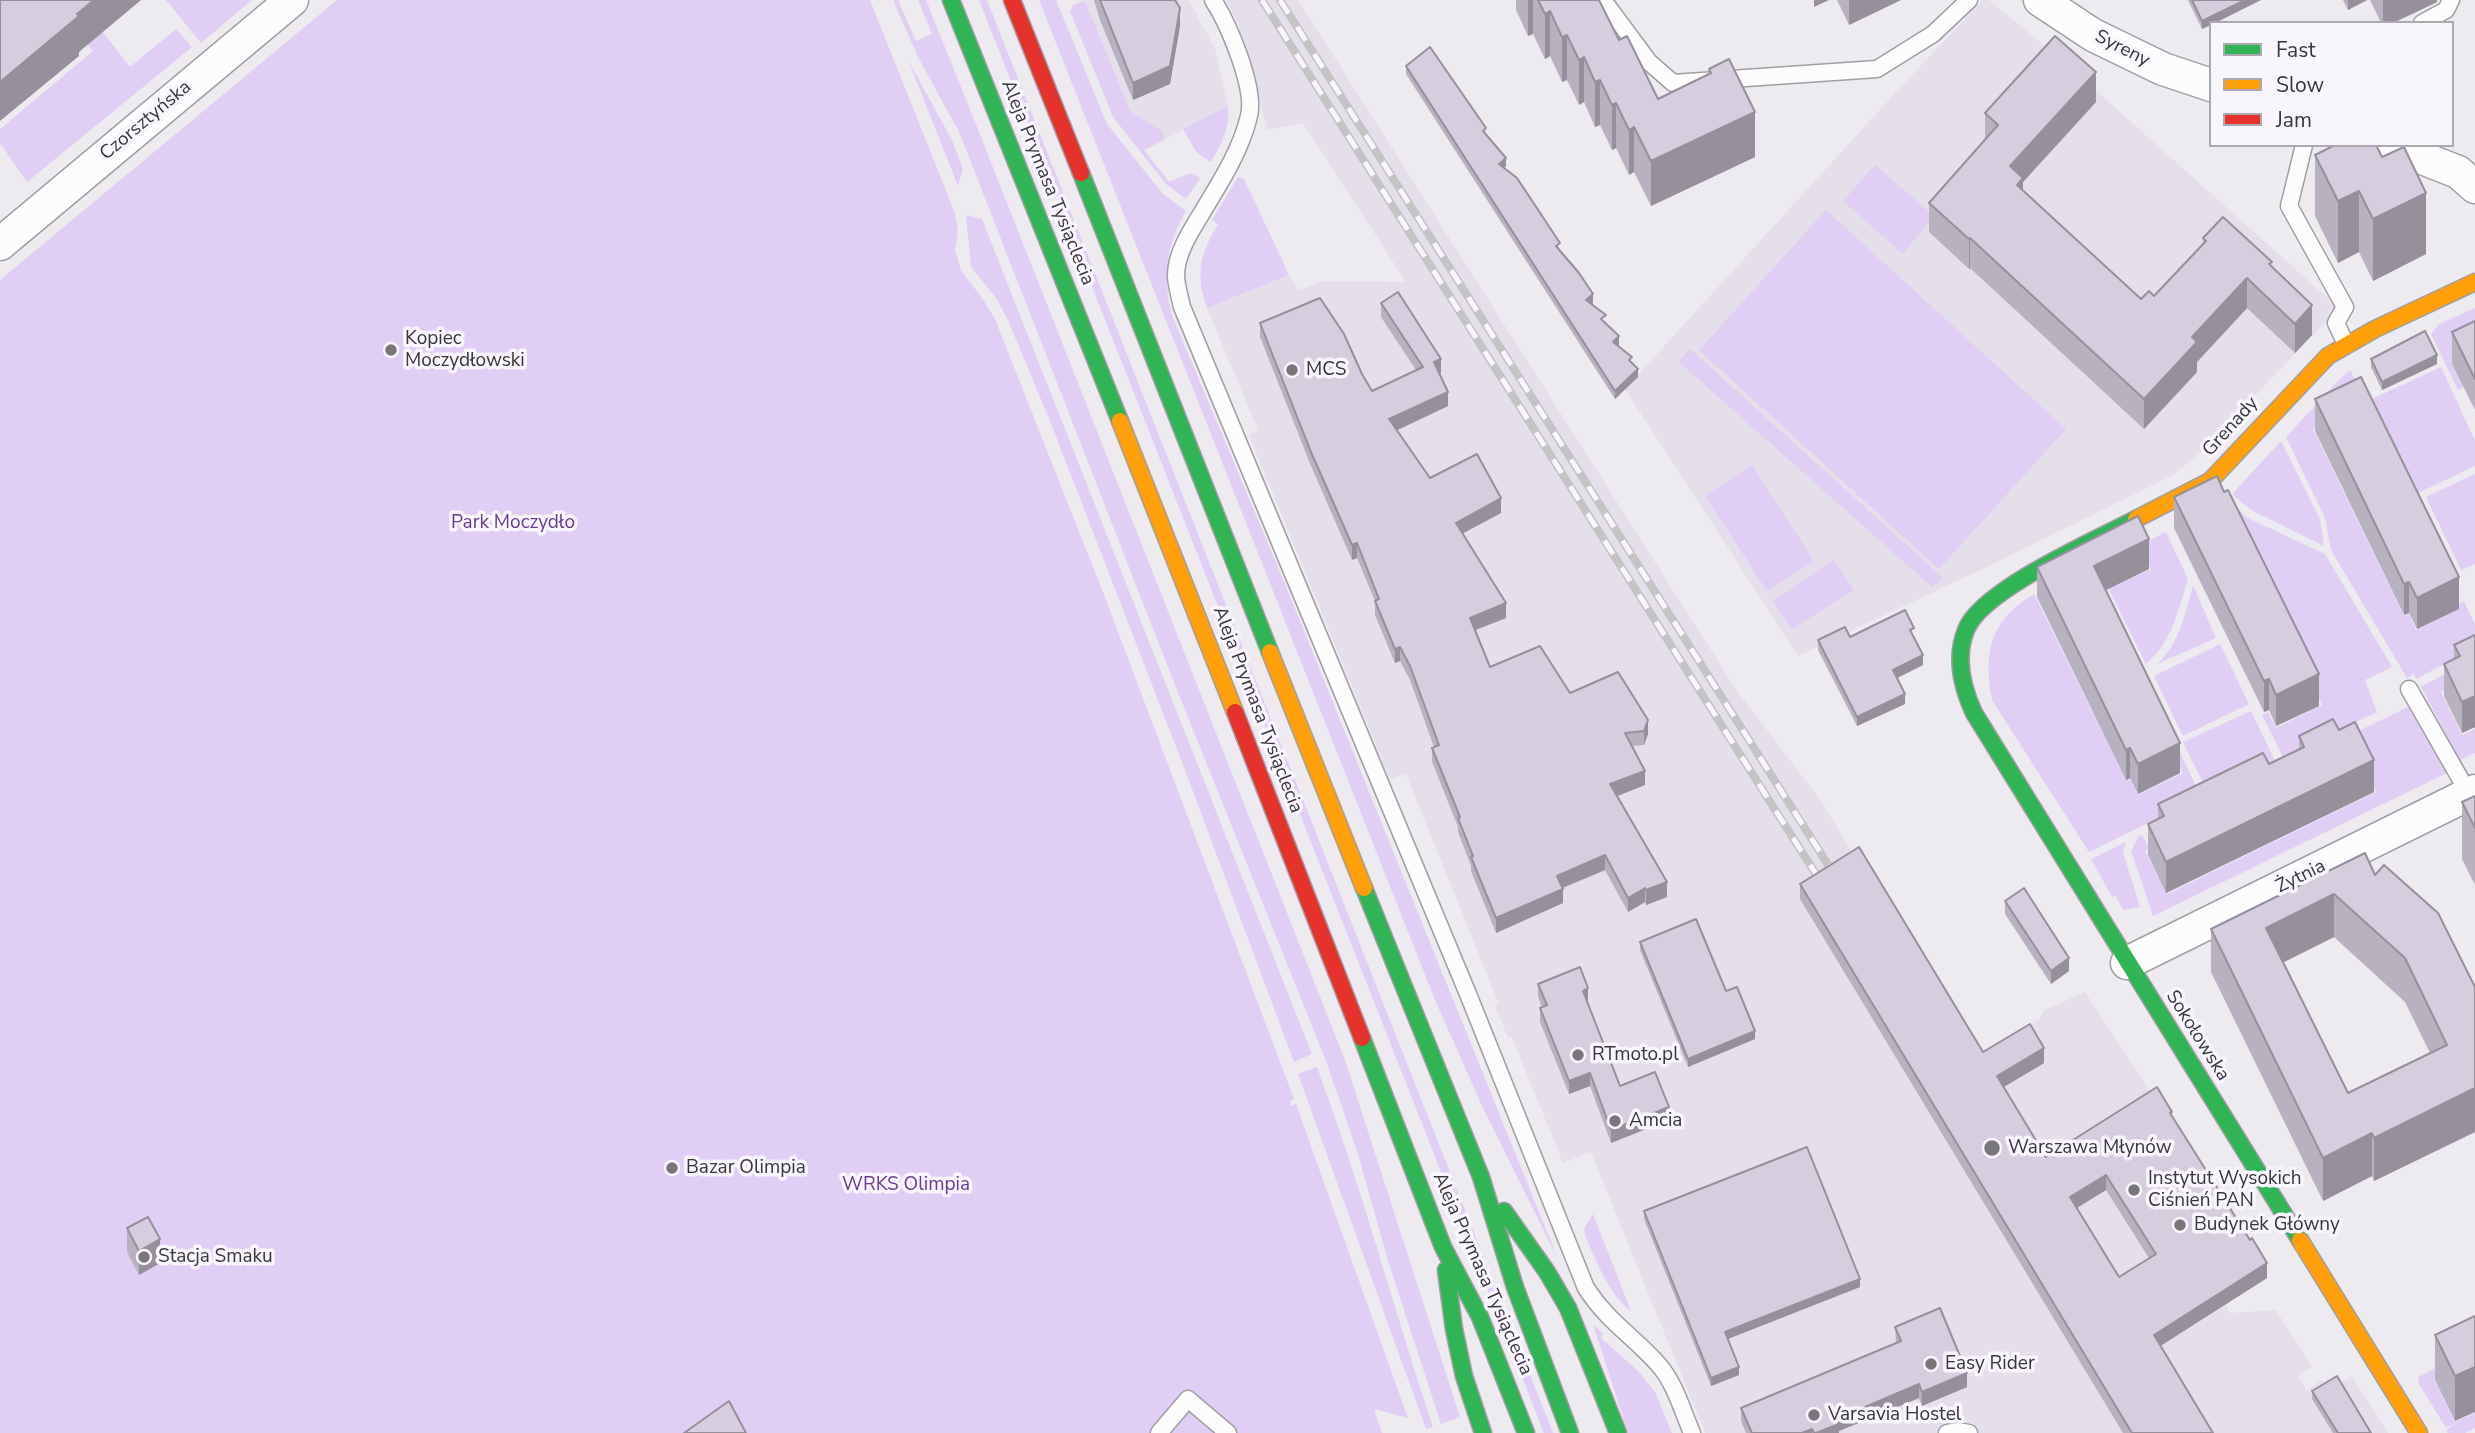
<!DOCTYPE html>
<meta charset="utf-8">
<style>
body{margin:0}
#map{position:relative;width:2475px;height:1433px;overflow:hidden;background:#edeaf0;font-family:"Nunito Sans",sans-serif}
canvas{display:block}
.legend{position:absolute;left:2209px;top:21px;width:245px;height:126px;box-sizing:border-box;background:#f9f5fd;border:2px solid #aca9b0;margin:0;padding:9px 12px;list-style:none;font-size:21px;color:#39363c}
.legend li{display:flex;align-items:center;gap:14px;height:35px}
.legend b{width:35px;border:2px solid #aca9b0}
</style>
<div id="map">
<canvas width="2475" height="1433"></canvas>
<ul class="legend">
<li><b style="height:9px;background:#30b455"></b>Fast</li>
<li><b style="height:9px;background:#ff9f0a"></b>Slow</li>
<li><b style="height:9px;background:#e5322d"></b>Jam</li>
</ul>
</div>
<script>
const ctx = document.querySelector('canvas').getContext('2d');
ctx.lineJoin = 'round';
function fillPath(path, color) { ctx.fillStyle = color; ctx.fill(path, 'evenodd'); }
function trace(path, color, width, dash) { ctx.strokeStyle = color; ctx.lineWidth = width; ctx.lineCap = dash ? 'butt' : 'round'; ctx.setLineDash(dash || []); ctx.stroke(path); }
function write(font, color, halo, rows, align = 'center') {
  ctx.font = font + ' "Nunito Sans",sans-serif'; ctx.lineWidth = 7; ctx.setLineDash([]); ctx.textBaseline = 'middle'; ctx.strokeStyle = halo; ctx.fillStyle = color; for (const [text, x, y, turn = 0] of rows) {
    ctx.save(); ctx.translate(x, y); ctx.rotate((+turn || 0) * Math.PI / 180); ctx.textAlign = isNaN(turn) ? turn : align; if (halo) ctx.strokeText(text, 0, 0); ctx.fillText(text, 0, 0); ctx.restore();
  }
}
const built = new Path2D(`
 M1079 0H1189L1215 49 1228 106 1144 150Z
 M1226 0H1298L1737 691 1819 798 1976 1056 2039 1020 2043 1011 2085 992 2157 1102 2229 1313 2276 1310 2312 1367 2298 1375 2307 1391 2321 1380 2327 1391 2352 1376 2388 1433H1705L1591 1152 1563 1163 1512 1037 1508 1038 1495 1006 1499 1004 1406 774 1390 780 1249 435 1258 430 1207 308 1289 275 1299 290 1323 281 1406 282 1303 123 1267 130 1251 62 1238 23Z
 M1983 0H1989L2063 61 2339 308 2198 455 2173 475 1997 562 1798 656 1625 389 1896 92Z`);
const green = new Path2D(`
 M52 0H78L130 67 176 29 192 47 27 182 0 143V129L93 51Z
 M166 0H252L201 43Z
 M337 0H870L955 213 958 231 955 250 961 270 984 301 995 319 1106 600 1294 1099 1290 1101 1291 1106 1296 1104 1408 1418 1374 1409 1382 1433H0V280Z
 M893 0H898L916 41 932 34 918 0H926L981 137 1345 1060 1460 1417 1441 1424 1388 1261 1358 1154 1326 1061 1173 680 967 152 958 130 918 57Z
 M979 0H987L1553 1433H1544Z
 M1039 0H1056L1107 124 1162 193 1186 211C1166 245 1162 279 1173 318L1285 584 1558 1259 1483 1108 1435 1000Z
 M1085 1 1130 111 1162 131 1164 140 1144 150 1169 182 1190 173 1200 178 1186 199 1166 184 1113 117 1070 11 1073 5Z
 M908 60 952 140 963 169 958 186Z
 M1228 106C1230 128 1222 143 1211 162L1197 153 1183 129Z
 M1875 165 1934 216 1903 254 1843 201Z
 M1238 177 1244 179 1289 275 1207 308C1195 273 1200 255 1218 224L1212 220Z
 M1826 210 2066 429 1939 569 1699 350Z
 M966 215 982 219 1312 1054 1294 1062 1185 770 1052 426 1008 320 996 298 971 267Z
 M2475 308V353L2453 364 2463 387 2458 390 2431 334 2439 324Z
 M1690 349 1943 578 1932 587 1678 361Z
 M2441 367 2475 441V466L2418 493 2372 399Z
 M2350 370 2370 408 2359 405 2313 429 2404 616 2409 614 2416 630 2460 609 2458 604 2464 601 2475 625V648L2416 679 2414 674 2407 678 2331 550 2325 518 2286 437 2337 382Z
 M2281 441 2320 519 2324 546 2251 510 2232 494Z
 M1752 465 1814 561 1767 591 1705 496Z
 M2475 474V564L2461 570 2426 497Z
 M2224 497 2248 518 2325 554 2392 667 2365 680 2377 712 2283 757 2262 715 2268 712 2276 728 2322 705Z
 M2166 532 2188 579C2178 610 2172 643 2146 664L2097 565 2106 561 2117 585 2151 569 2140 545Z
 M1834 560 1854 590 1792 629 1773 601Z
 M2193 585 2216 638 2157 664C2179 644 2186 613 2193 585Z
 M2034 594 2126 780 2130 779 2138 795 2183 773 2174 752 2179 750 2201 797 2089 852 1992 700C1983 652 1990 620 2034 594Z
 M2220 644 2249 704 2183 736 2154 676Z
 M2443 675 2450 687 2441 692 2462 735 2475 729V753L2460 760 2421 687Z
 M2408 707 2447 773 2153 916 2131 851 2138 837 2142 835 2149 848 2145 851 2167 894 2376 792 2358 749 2336 742Z
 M2251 711 2275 761 2208 793 2183 742Z
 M2126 842 2123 852 2140 907 2123 910 2116 896 2112 897 2091 859Z
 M1317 1067C1361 1185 1393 1307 1433 1427L1426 1429 1298 1074Z
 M1593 1214 1631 1311C1608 1293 1598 1264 1586 1238L1584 1229Z
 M1593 1324 1603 1334 1601 1338 1638 1371 1655 1392 1672 1433H1628Z
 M2454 1358 2459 1367 2434 1379 2455 1422 2475 1413V1428L2465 1433H2448L2446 1431 2455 1423 2446 1428 2419 1384 2418 1377Z`);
const lane = new Path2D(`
 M1213 0C1228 23 1256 88 1249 116 1241 150 1221 181 1203 211 1192 229 1176 253 1176 275 1176 285 1180 297 1182 307L1468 994 1586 1288C1608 1322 1633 1336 1658 1364 1675 1383 1682 1410 1692 1433
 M1603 0 1649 62 1673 83 1877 69 1933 34 1969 0
 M2422 23 2446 10 2451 0
 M2304 145 2289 206 2345 307 2336 323 2346 344
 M2409 689 2469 794
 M1159 1433 1188 1399 1228 1433
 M1947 1433 1957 1431 1969 1433`);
const street = new Path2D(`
 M2040 0 2093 35 2163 69 2211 85
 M2389 145 2458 172 2475 187
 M0 244 292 0
 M2127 963 2475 791`);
const fast = new Path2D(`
 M951 0 1120 421
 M1081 173 1270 652
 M2136 519C2096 540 1981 590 1966 630 1955 657 1962 687 1974 713L2300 1240
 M1364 888 1481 1177 1515 1287 1570 1433
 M1362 1038 1443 1247 1480 1317 1526 1433
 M1504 1211 1547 1272 1568 1308 1618 1433
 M1446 1270 1454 1329 1464 1376 1483 1433`);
const slow = new Path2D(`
 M1120 421 1235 712
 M2136 519 2210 481 2328 356 2375 329 2475 282
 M1270 652 1364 888
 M2300 1240 2419 1433`);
const jam = new Path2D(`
 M1012 0 1081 173
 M1235 712 1362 1038`);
const rail = new Path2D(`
 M1262 0 1826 890
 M1280 0 1839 882`);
const wall = new Path2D(`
 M1094 0H1175L1180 26 1170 84 1133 100 1100 20Z
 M1516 0H1599L1619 40 1658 99 1709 74V69L1755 157 1651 206 1634 172 1629 175 1616 148 1612 150 1600 125 1595 127 1584 102 1579 105 1567 80 1562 82 1550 56 1545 59 1533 34 1528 36 1516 10Z
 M1837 0H1901L1849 25Z
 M2188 0H2261L2202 29Z
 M2343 0H2367L2348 10Z
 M2370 0H2437V2L2393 23H2381Z
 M1406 66 1486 135 1506 166 1504 168 1560 250 1593 303 1591 304 1619 345 1618 346 1632 363 1638 377 1615 399 1406 74Z
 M2096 102 2023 182V191L2141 299 2154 296 2203 244V238L2272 267 2312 335 2295 353 2247 308 2197 362V372L2144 429 1970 268 1969 269 1929 232V203L1985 140V113Z
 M2335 145 2426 254 2373 281 2359 252 2338 263 2315 216V155Z
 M1381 303 1441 373 1440 374 1448 406 1397 430 1430 478 1501 513 1463 533 1506 618 1475 630 1490 667 1570 693 1618 672 1648 734 1644 745 1632 746 1645 785 1617 796 1667 897 1646 905 1645 902 1628 912 1605 870 1563 888V903L1496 933 1471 871V866L1458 832V827L1432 762V748L1434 747 1410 680 1400 661 1395 663 1375 615V601L1357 558 1352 560 1311 466 1260 337V323L1362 374 1372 391 1416 370 1381 317Z
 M2475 321V410L2452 364V332Z
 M2371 359 2437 364 2382 390 2371 367Z
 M2315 399 2459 609 2417 629 2409 613 2404 615 2315 431Z
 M2174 497 2319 706 2276 726 2269 710 2264 712 2174 528Z
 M2037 567 2149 569 2106 590 2180 773 2138 794 2130 778 2126 780 2037 597Z
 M2475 635V727L2462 733 2444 696V664L2454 659V645Z
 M1850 637 1914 638 1923 665 1897 678 1905 704 1857 726 1818 650V640Z
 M2299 736 2374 792 2166 893 2148 855V824L2158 818V804L2269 764 2299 750Z
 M2475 796V885L2462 859V802Z
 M2375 875 2475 987V1132L2374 1181 2372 1176 2323 1201 2211 972V929ZM2334 937 2405 1002 2430 1053 2348 1093 2284 962Z
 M1800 884 1983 1052 2044 1063 2004 1087 2046 1157 2172 1116 2267 1278 2160 1346 2213 1433H2123L1800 899ZM2106 1190 2149 1258 2119 1277 2077 1208Z
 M2005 901 2069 971 2051 984 2005 914Z
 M1640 942 1726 991 1755 1039 1688 1067 1640 950Z
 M1538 984 1588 1002H1587L1620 1086 1669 1120 1611 1143 1590 1086 1569 1094 1540 1022V1008L1542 1007 1538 997Z
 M1644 1211 1860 1287 1728 1339 1739 1375 1711 1386 1644 1219Z
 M127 1228 160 1263 139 1275 127 1252Z
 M2475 1316 2455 1421 2435 1380V1335Z
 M1895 1327 1967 1387 1922 1406 1919 1398 1839 1431V1433H1746L1741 1421V1408L1896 1343Z
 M2312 1391 2371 1433H2333L2312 1399Z`);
const shadedWall = new Path2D(`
 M94 0H141L79 52V56L0 121V82Z
 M1528 0H1533V34L1528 36Z
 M1814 0H1829L1814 7Z
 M1849 0H1901L1849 25Z
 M2245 0H2261L2215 23H2211V25L2202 29V21Z
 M2348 0H2367L2348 10Z
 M2383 0H2437V2L2393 23H2383Z
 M1180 8V26L1170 84 1133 100V83Z
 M1550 11V56L1545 59V14Z
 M1567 35V80L1562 82V37Z
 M1584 57V102L1579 105V60Z
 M2096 72V102L2023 182V208L2010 166Z
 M1600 80V125L1595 127V82Z
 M1616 103V148L1612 150V105Z
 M1755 112V157L1651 206V161Z
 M1634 127V172L1629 175V130Z
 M1506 158V166L1499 172V164Z
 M2359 191V252L2338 263V201Z
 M2426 193V254L2373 281V219Z
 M1970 238V268L1969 269V239Z
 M2247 278V308L2197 362V372L2144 429V399L2192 337Z
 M1593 294V303L1586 308V300Z
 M2312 305V335L2295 353V324Z
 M1619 336V345L1613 350V342Z
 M2437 355V364L2382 390V382Z
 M1441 359V373L1434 376V362Z
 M1638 369V377L1615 399V391Z
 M1448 392V406L1389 434V419Z
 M1501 498V513L1456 537V523Z
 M2149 539V569L2094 596V566Z
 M1357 543V558L1352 560V545Z
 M2459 577V609L2417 629V598Z
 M2409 582V613L2404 615V584Z
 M1506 603V618L1470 632V618Z
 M1400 647V661L1395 663V649Z
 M1923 655V665L1893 680V670Z
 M2319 674V706L2276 726V695Z
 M2269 679V710L2264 712V681Z
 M1905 694V704L1857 726V717Z
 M2475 696V727L2462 733V702Z
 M1648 720V734L1644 745V731Z
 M2180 743V773L2138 794V764Z
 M2130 748V778L2126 780V750Z
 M2374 760V792L2166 893V862Z
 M1645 771V785L1610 799V784Z
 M1605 855V870L1557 890V876Z
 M1667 882V897L1646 905V890Z
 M1645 888V902L1628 912V898Z
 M1563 889V903L1496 933V918Z
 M2334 894V937L2266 971V928Z
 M2069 958V971L2051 984V971Z
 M1588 988V1002L1583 1004V991Z
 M1755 1031V1039L1688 1067V1059Z
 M2044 1048V1063L1997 1091V1076Z
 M1590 1073V1086L1569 1094V1081Z
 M2475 1088V1132L2374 1181V1138Z
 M1669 1107V1120L1611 1143V1130Z
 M2372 1133V1176L2323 1201V1158Z
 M2106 1175V1190L2070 1212V1197Z
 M160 1239V1263L139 1275V1251Z
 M2267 1263V1278L2154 1350V1335Z
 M1860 1279V1287L1725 1340V1332Z
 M1739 1367V1375L1711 1386V1378Z
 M2475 1367V1412L2455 1421V1376Z
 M1967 1373V1387L1922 1406V1392Z
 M1919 1384V1398L1839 1431V1433H1816L1837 1419Z
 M1812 1429V1433H1802Z`);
const building = new Path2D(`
 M0 0H94L77 14 79 16 0 82Z
 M1100 0H1175L1180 8 1170 66 1133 83Z
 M1538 0H1599L1619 40 1627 36 1658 99 1711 73 1709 69 1729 59 1755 112 1651 161 1634 127 1629 130 1616 103 1612 105 1600 80 1595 82 1584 57 1579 60 1567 35 1562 37 1550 11 1545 14Z
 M2192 0H2245L2202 21Z
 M2055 36 2096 72 2010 166 2023 178 2017 185 2141 299 2149 291 2154 296 2206 241 2203 238 2223 217 2272 262 2269 264 2312 305 2295 324 2247 278 2192 337 2197 342 2144 399 1970 238 1969 239 1929 203 1998 125 1985 113Z
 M1430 47 1486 128 1483 131 1506 158 1499 164 1517 178 1560 243 1556 246 1579 273 1593 294 1586 300 1606 315 1601 319 1619 336 1613 342 1632 357 1629 360 1638 369 1615 391 1406 66Z
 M2335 145H2376L2382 157 2404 147 2426 193 2373 219 2359 191 2338 201 2315 155Z
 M1398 292 1441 359 1434 362 1448 392 1389 419 1430 478 1477 454 1501 498 1456 523 1506 603 1470 618 1490 667 1540 646 1570 693 1618 672 1648 720 1644 731 1625 733 1645 771 1610 784 1667 882 1646 890 1645 888 1628 898 1605 855 1557 876 1563 889 1496 918 1471 857 1473 856 1458 818 1460 817 1432 748 1439 745 1410 666 1400 647 1395 649 1375 601 1379 599 1357 543 1352 545 1311 452 1260 323 1320 298 1344 334 1362 374 1372 391 1423 367 1381 303Z
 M2475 321V379L2452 332Z
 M2425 331 2437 355 2382 382 2371 359Z
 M2361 377 2459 577 2417 598 2409 582 2404 584 2315 399Z
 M2217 476 2224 492 2228 490 2319 674 2276 695 2269 679 2264 681 2174 497Z
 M2138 516 2149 539 2094 566 2180 743 2138 764 2130 748 2126 750 2037 567Z
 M1905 610 1914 628 1910 630 1923 655 1893 670 1905 694 1857 717 1818 640 1845 627 1850 637Z
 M2475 635V696L2462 702 2444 664 2460 656 2454 645Z
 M2333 719 2339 730 2355 722 2374 760 2166 862 2148 824 2164 816 2158 804 2263 753 2269 764 2304 747 2299 736Z
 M2475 796V828L2462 802Z
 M1859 847 1983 1052 2030 1024 2044 1048 1997 1076 2046 1157 2157 1087 2172 1112 2170 1113 2250 1240 2252 1238 2267 1263 2154 1335 2213 1433H2132L1800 884ZM2106 1175 2156 1254 2119 1277 2070 1197Z
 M2365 853 2375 875 2384 865 2438 913 2475 987V1088L2374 1138 2372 1133 2323 1158 2211 929ZM2334 894 2405 958 2447 1045 2348 1093 2266 928Z
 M2024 888 2069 958 2051 971 2005 901Z
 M1696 919 1726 991 1737 987 1755 1031 1688 1059 1640 942Z
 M1580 967 1588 988 1583 991 1620 1086 1655 1072 1669 1107 1611 1130 1590 1073 1569 1081 1540 1008 1547 1005 1538 984Z
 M1807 1147 1860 1279 1725 1332 1739 1367 1711 1378 1644 1211Z
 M148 1217 160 1239 139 1251 127 1228Z
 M1940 1308 1967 1373 1922 1392 1919 1384 1837 1419 1839 1424 1816 1433H1814L1812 1429 1802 1433H1752L1741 1408 1901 1341 1895 1327Z
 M2475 1316V1367L2455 1376 2435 1335Z
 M2337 1376 2371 1433H2338L2312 1391Z
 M729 1401 746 1433H684Z`);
const markers = [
 [391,350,7,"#78757b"],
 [1292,370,7,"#78757b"],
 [1578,1055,7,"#78757b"],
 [1615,1121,7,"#78757b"],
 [1992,1148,9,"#78757b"],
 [672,1168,7,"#78757b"],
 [2134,1190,7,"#78757b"],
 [2180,1225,7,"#78757b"],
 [144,1257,7,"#78757b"],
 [1931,1364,7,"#78757b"],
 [1814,1415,7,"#78757b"]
];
const streetNames = [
 ["Syreny",2122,49,27],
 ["Czorsztyńska",146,121,-40],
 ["Aleja Prymasa Tysiąclecia",1047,183,68],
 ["Grenady",2231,427,-48],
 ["Aleja Prymasa Tysiąclecia",1257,710,69],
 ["Żytnia",2301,877,-26],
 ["Sokołowska",2197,1036,58],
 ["Aleja Prymasa Tysiąclecia",1482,1274,66]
];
const poiNames = [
 ["Kopiec",405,339],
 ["Moczydłowski",405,361],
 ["MCS",1306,370],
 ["RTmoto.pl",1592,1055],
 ["Amcia",1629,1121],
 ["Warszawa Młynów",2008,1148],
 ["Bazar Olimpia",686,1168],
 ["Instytut Wysokich",2148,1179],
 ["Ciśnień PAN",2148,1201],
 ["Budynek Główny",2194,1225],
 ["Stacja Smaku",158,1257],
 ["Easy Rider",1945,1364],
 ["Varsavia Hostel",1828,1415]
];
const parkNames = [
 ["Park Moczydło",513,523],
 ["WRKS Olimpia",906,1185]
];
fillPath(built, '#e5dfec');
fillPath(green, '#e1cef5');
trace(lane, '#a19ea3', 19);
trace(street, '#a19ea3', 35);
trace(fast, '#a19ea3', 19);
trace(slow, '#a19ea3', 19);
trace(jam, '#a19ea3', 19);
trace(lane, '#fcfcfd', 16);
trace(street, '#fcfcfd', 32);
trace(fast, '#30b455', 16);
trace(slow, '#ff9f0a', 16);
trace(jam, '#e5322d', 16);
trace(rail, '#c4c3c5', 8);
trace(rail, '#f9f5fd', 5, [16]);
fillPath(wall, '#b8b1c0');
fillPath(shadedWall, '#96909c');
fillPath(building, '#d6cedf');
trace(building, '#96909c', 2);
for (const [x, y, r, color] of markers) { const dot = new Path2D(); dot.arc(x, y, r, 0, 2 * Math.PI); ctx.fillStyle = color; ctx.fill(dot); trace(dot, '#f9f5fd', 2.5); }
write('19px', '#39363c', '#f9f5fd', streetNames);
write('19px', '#39363c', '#f9f5fd', poiNames, 'left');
write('19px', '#6a3b91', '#f9f5fd', parkNames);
</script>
